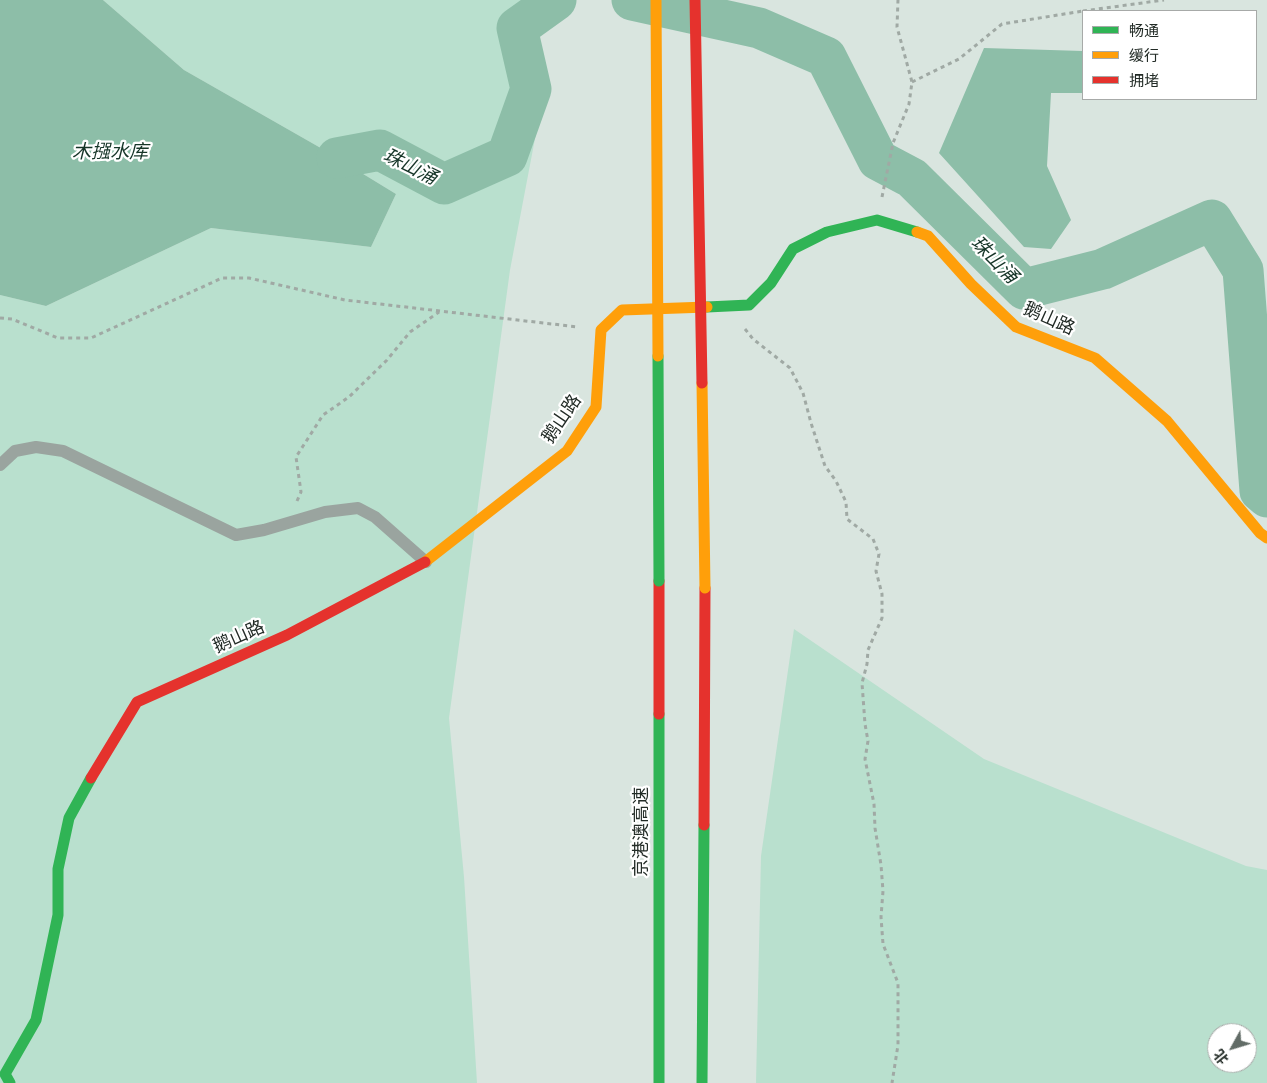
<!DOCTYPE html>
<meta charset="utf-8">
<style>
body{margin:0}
#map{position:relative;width:1267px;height:1083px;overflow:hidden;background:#d9e5df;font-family:"Roboto Serif","Noto Sans SC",serif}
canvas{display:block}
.legend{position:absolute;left:1082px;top:10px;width:175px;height:90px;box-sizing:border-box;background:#fff;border:1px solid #a7aaa8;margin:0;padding:6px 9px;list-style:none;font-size:15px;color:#222b26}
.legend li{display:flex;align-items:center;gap:10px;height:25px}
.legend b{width:25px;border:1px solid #a7aaa8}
.north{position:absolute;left:1207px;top:1023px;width:50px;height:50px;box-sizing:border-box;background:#fff;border:1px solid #a7aaa8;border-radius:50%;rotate:231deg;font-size:14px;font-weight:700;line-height:20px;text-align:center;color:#222b26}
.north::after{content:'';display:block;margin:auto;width:18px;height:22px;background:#626c67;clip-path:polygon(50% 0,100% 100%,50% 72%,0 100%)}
</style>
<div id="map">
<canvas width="1267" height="1083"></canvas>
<ul class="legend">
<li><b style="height:6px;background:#30b455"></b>畅通</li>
<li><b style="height:6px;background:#ff9f0a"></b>缓行</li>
<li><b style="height:6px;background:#e5322d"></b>拥堵</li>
</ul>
<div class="north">北</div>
</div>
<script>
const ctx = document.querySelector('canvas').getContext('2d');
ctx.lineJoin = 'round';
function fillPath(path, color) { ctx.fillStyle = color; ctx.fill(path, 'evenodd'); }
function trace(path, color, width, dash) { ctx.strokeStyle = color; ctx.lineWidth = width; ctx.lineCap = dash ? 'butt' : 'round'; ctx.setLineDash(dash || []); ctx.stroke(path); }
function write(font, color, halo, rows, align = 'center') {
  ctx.font = font + ' "Roboto Serif","Noto Sans SC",serif'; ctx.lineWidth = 4.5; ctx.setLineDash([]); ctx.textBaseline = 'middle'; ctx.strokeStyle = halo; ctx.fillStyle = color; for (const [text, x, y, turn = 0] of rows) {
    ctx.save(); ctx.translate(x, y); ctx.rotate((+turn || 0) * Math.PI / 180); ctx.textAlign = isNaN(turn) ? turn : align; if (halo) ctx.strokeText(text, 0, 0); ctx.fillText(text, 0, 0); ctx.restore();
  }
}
const green = new Path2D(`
 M103 0H530L545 86 510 270 449 718 464 877 477 1083H0V295L46 306 211 228 371 247 396 194 319 147 184 70Z
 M794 629 984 759 1246 866 1267 870V1083H756L761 856ZM1217 1033H1247V1063H1217Z`);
const water = new Path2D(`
 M0 0H103L184 70 319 147 396 194 371 247 211 228 46 306 0 295Z
 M984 48 1083 51V93H1051L1047 166 1071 220 1051 249 1024 247 939 153Z`);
const river = new Path2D(`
 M632 0 759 28 826 57 878 160 912 178 1024 289 1103 269 1212 220 1243 270 1260 491 1267 497
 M337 158 380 150 444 184 507 156 531 89 517 28 556 0`);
const path = new Path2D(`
 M1083 11 1164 0
 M912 82 959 59 1002 24 1083 11
 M882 197 893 143 909 104 912 82 897 27 898 0
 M0 318 12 319 58 338H91L222 278H249L345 300 578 327
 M745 329 753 339 790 368 803 393 811 423 825 466 836 481 846 502 847 519 873 539 879 554 876 571 882 594V618L868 650 867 664 862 683 865 724 868 741 865 759 874 804 875 828 881 865 883 891 881 917 883 944 898 983V1045L892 1083
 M297 501 301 492 296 457 323 415 349 397 387 360 410 332 439 312`);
const lane = new Path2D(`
 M0 465 15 451 36 447 63 451 236 535 264 530 325 512 358 508 375 517 426 562`);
const fast = new Path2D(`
 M707 307 749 305 771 283 793 249 827 232 877 220 917 232
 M659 714V1083
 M10 1083 5 1074 36 1020 58 915V869L69 818 91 778
 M702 1083 704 825`);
const slow = new Path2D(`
 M917 232 928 236 971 284 1016 327 1095 358 1167 421 1260 533 1267 538
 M425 562 567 451 596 407 601 330 622 310 707 307`);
const jam = new Path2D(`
 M659 581V714
 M91 778 137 702 287 635 425 562
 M704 825 705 588`);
const fastBridge = new Path2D(`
 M658 356 659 581`);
const slowBridge = new Path2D(`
 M656 0 658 356
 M702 383 705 588`);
const jamBridge = new Path2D(`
 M695 0 702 383`);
const streetNames = [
 ["鹅山路",1049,319,24],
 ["鹅山路",562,419,-56],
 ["鹅山路",239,637,-24],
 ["京港澳高速",642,832,-90]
];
const waterNames = [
 ["木摾水库",110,152],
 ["珠山涌",410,167,26],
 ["珠山涌",994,260,45]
];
fillPath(green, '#b9e0ce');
fillPath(water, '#8dbea8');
trace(river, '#8dbea8', 41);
trace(path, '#a0a9a4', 3, [4, 4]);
trace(lane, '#9aa49f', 12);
trace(fast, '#30b455', 11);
trace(slow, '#ff9f0a', 11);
trace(jam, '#e5322d', 11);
trace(fastBridge, '#30b455', 11);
trace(slowBridge, '#ff9f0a', 11);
trace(jamBridge, '#e5322d', 11);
write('18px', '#222b26', '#fff', streetNames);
write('italic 19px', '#163528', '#fff', waterNames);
</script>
